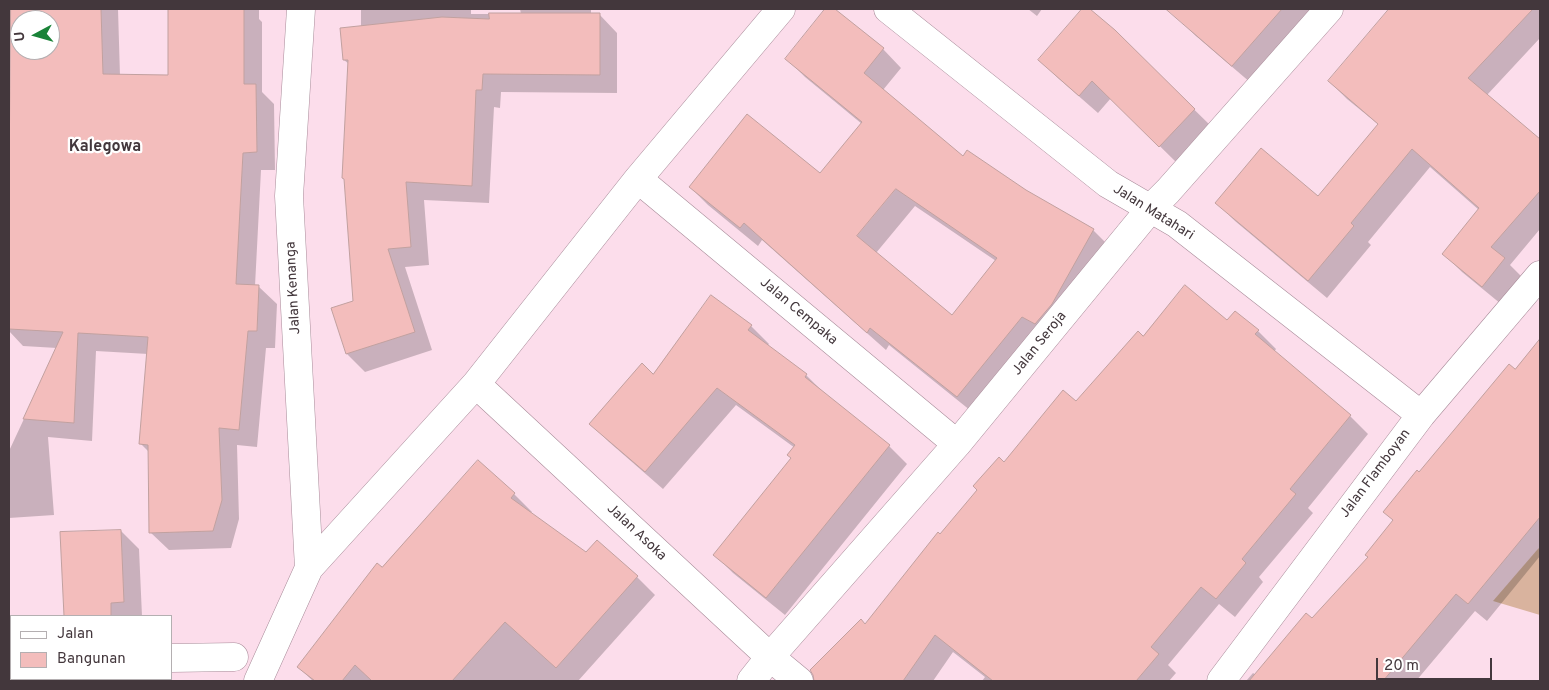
<!DOCTYPE html>
<style>
body{margin:0}
#map{position:relative;width:1549px;height:690px;overflow:hidden;background:#fcddeb;font-family:Overpass,sans-serif}
canvas{display:block}
.frame{position:absolute;inset:0;border:10px solid #43373c;pointer-events:none}
.legend{position:absolute;left:10px;top:615px;width:162px;height:65px;box-sizing:border-box;background:#fff;border:1px solid #b4afb1;margin:0;padding:6px 9px;list-style:none;font-size:15px;color:#43373c}
.legend li{display:flex;align-items:center;gap:10px;height:25px}
.legend b{width:25px;border:1px solid #b4afb1}
.north{position:absolute;left:10px;top:10px;width:50px;height:50px;box-sizing:border-box;background:#fff;border:1px solid #b4afb1;border-radius:50%;rotate:264deg;font-size:14px;font-weight:700;line-height:20px;text-align:center;color:#43373c}
.north::after{content:'';display:block;margin:auto;width:18px;height:22px;background:#1a8338;clip-path:polygon(50% 0,100% 100%,50% 72%,0 100%)}
.scale{position:absolute;left:1376px;top:658px;width:116px;height:22px;box-sizing:border-box;border:2px solid #43373c;border-top:0;padding-left:6px;font-size:15px;line-height:18px;white-space:nowrap;color:#43373c;-webkit-text-stroke:4px #fff;paint-order:stroke}
</style>
<div id="map">
<canvas width="1549" height="690"></canvas>
<div class="frame"></div>
<ul class="legend">
<li><b style="height:6px;background:#fff"></b>Jalan</li>
<li><b style="height:14px;background:#f3bdbc"></b>Bangunan</li>
</ul>
<div class="north">U</div>
<div class="scale">20 m</div>
</div>
<script>
const ctx = document.querySelector('canvas').getContext('2d');
ctx.lineJoin = 'round';
function fillPath(path, color) { ctx.fillStyle = color; ctx.fill(path, 'evenodd'); }
function trace(path, color, width, dash) { ctx.strokeStyle = color; ctx.lineWidth = width; ctx.lineCap = dash ? 'butt' : 'round'; ctx.setLineDash(dash || []); ctx.stroke(path); }
function write(font, color, halo, rows, align = 'center') {
  ctx.font = font + ' Overpass,sans-serif'; ctx.lineWidth = 4.5; ctx.setLineDash([]); ctx.textBaseline = 'middle'; ctx.strokeStyle = halo; ctx.fillStyle = color; for (const [text, x, y, turn = 0] of rows) {
    ctx.save(); ctx.translate(x, y); ctx.rotate((+turn || 0) * Math.PI / 180); ctx.textAlign = isNaN(turn) ? turn : align; if (halo) ctx.strokeText(text, 0, 0); ctx.fillText(text, 0, 0); ctx.restore();
  }
}
const green = new Path2D(`
 M1540 547V615L1493 601 1537 550Z`);
const shadow = new Path2D(`
 M9 9H118L120 76 170 77 169 9H259V19L262 22V92L274 104 275 170H261L255 286H258L277 304 275 348H266L257 447 237 445 239 519 231 548 169 550 150 532 149 452 140 443 148 354 96 351 92 441 48 437 54 515 9 518V451L57 348 23 346 9 331V178H10L12 40 9 37ZM20 20H50V50H20Z
 M361 9H471V14H521L520 9H591V14H599L617 33V93L501 92 500 108 494 107 489 203 424 200 429 265 405 267 432 350 365 372 347 354 333 309 355 302 349 64 344 60 361 27Z
 M827 9H833L883 49 901 68 883 90 938 152 1025 191 1093 230 1111 248 976 415 889 345 886 350 762 240 758 246 708 205 690 187 820 174 862 124 805 77 787 59ZM915 206 996 261 952 316 876 253Z
 M1028 9H1042L1037 16Z
 M1084 9H1089L1114 31 1213 128 1178 164 1111 98 1098 113 1058 78 1040 60Z
 M1186 9H1315L1251 83 1196 36 1178 18Z
 M1391 9 1397 13 1401 9H1540V38L1487 95 1540 141V229L1510 265 1522 277 1501 304 1462 272 1444 254 1479 210 1430 167 1368 242 1371 245 1327 298 1235 221 1217 203 1318 197 1379 125 1347 99 1329 81Z
 M1227 322 1258 331 1276 349 1274 352 1350 416 1368 434 1308 508 1313 513 1259 577 1263 582 1235 617 1219 604 1168 665 1176 673 1169 681H982L985 677 953 652 933 681H823L811 670 866 626 940 536 1005 463 1077 403 1143 338Z
 M751 326 769 344 767 346 806 375 824 393 889 446 907 464 785 615 733 573 715 555 792 459 795 448 736 405 663 489 609 442 591 424 654 375Z
 M1540 341V556L1487 621 1475 611 1416 681H1246L1253 673 1256 675 1312 620 1369 557 1394 521 1384 511 1516 371Z
 M514 494 532 512 530 514 587 554 637 577 655 595 578 681H313L298 667 382 569Z
 M121 531 139 549 142 616H65L62 534Z`);
const building = new Path2D(`
 M11 9H101L103 74 168 75V9H244V84H256L257 152 243 153 236 284 259 285 257 331H248L239 430 219 428 222 500 213 531 149 533 148 445 139 444 148 337 78 333 74 423 23 419 63 332 9 329V176ZM20 20H50V50H20Z
 M825 9H835L884 48 864 73 963 156 967 150 1026 190 1094 229 1052 304 1035 324 1022 317 957 397 870 328 867 333 744 223 740 228 689 187 747 114 820 173 862 122 785 59ZM896 189 997 258 952 315 857 236Z
 M1082 9H1090L1115 30 1195 109 1159 147 1092 81 1079 96 1038 60Z
 M1166 9H1282L1232 66Z
 M1389 9H1533L1468 78 1540 139V191L1491 247 1505 258 1482 287 1442 254 1479 208 1412 149 1351 223 1354 226 1308 281 1215 203 1261 148 1318 196 1378 124 1328 81Z
 M489 13H600V75L483 74 482 90H476L472 186 406 182 411 247 388 249 415 332 346 354 331 308 353 301 344 179 342 178 348 60H343L340 28 442 17 489 19Z
 M1185 285 1227 320 1235 311 1259 330 1255 334 1351 415 1290 489 1296 494 1242 559 1246 563 1216 599 1201 587 1151 647 1159 654 1136 681H993L935 635 903 681H814L813 675 810 670 861 619 865 624 938 532 940 534 977 490 973 486 999 457 1004 462 1063 390 1076 401 1138 331 1143 336Z
 M711 295 752 325 748 330 807 374 805 377 890 445 766 598 713 555 791 458 787 455 795 445 717 388 645 472 589 424 642 363 653 374Z
 M1540 339V517L1468 604 1456 594 1383 681H1249L1306 613 1312 618 1368 557 1365 555 1393 520 1383 512 1417 470 1419 472 1509 364 1515 369Z
 M478 460 515 493 511 498 586 552 597 540 638 576 556 668 505 622 452 681H372L355 665 342 681H315L297 667 377 563 382 567Z
 M121 530 124 602 111 603V616H64L60 532Z`);
const minor = new Path2D(`
 M301 9 289 196 309 568
 M888 9 1108 184 1177 224 1421 415
 M638 179 957 444
 M476 384 770 657 799 681
 M171 658 234 657
 M9 659H11
 M258 681 309 568 476 384 638 179 781 9
 M751 681 770 657 957 444 1151 208 1168 191 1329 9
 M1221 681 1421 415 1540 275`);
const streetNames = [
 ["Jalan Matahari",1153,213,32],
 ["Jalan Kenanga",294,288,-93],
 ["Jalan Cempaka",798,312,40],
 ["Jalan Seroja",1040,344,-51],
 ["Jalan Flamboyan",1376,474,-53],
 ["Jalan Asoka",636,533,43]
];
const quarterNames = [
 ["Kalegowa",105,148]
];
fillPath(green, '#d9b39e');
fillPath(shadow, '#0003');
fillPath(building, '#f3bdbc');
trace(building, '#c1a09f', 1);
trace(minor, '#a88b99', 29);
trace(minor, '#fff', 28);
write('14px', '#43373c', '#fff', streetNames);
write('bold 16px', '#43373c', '#fff', quarterNames);
</script>
